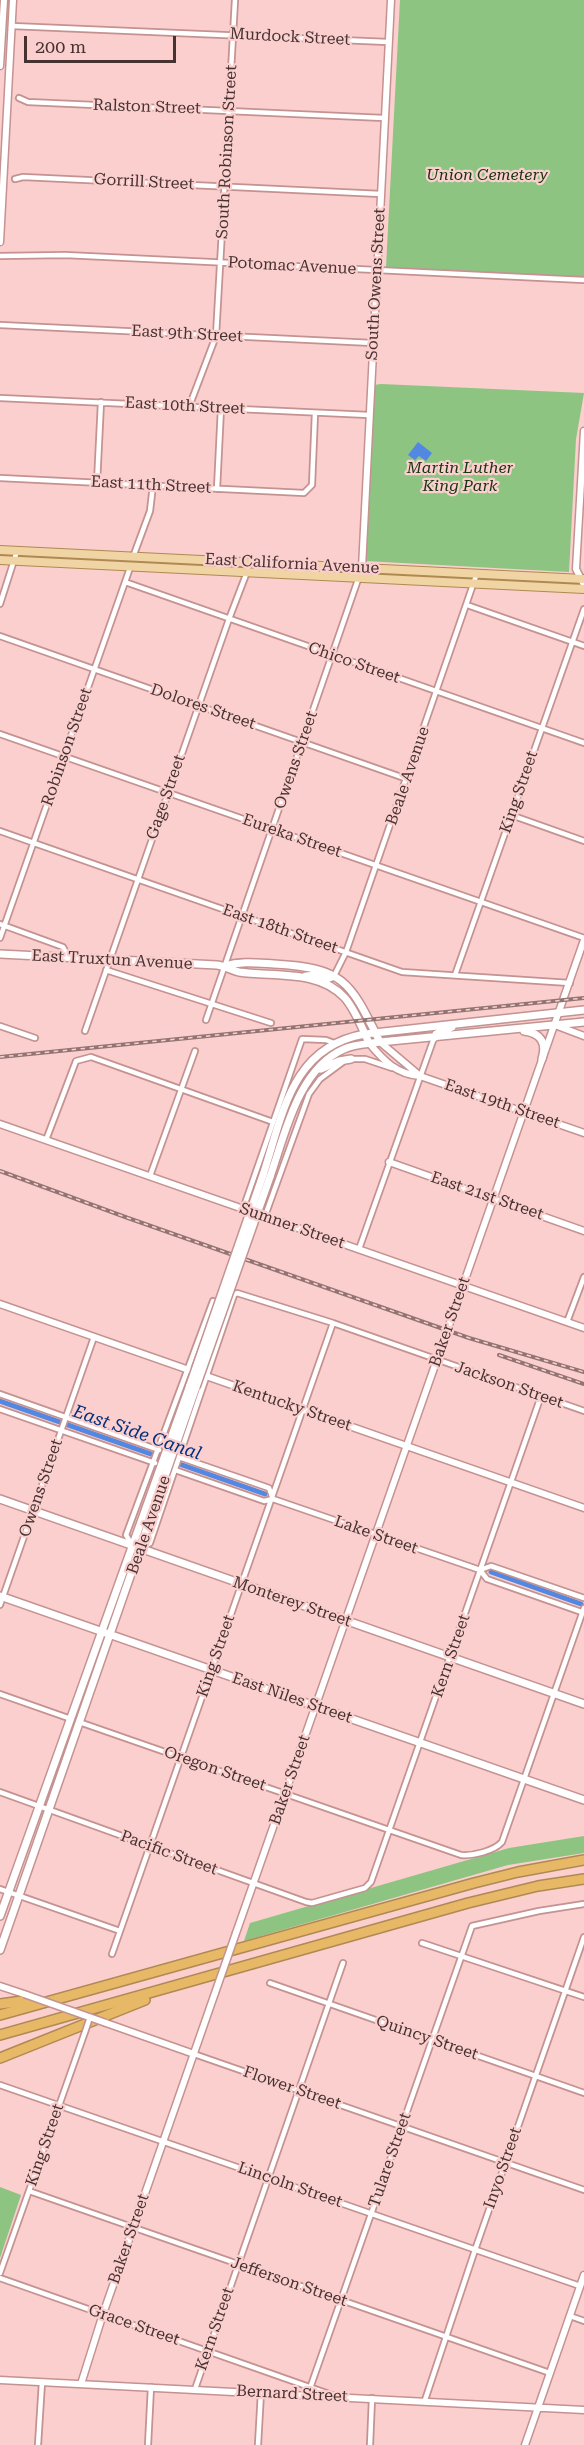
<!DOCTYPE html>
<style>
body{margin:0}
#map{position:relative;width:584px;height:2445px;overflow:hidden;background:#facfcd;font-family:"Roboto Serif",serif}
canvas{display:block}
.scale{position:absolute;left:24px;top:36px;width:152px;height:27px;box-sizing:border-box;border:3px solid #473232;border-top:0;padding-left:8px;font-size:18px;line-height:21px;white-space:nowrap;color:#473232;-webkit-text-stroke:4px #facfcd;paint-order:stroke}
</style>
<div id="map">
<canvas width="584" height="2445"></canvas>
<div class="scale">200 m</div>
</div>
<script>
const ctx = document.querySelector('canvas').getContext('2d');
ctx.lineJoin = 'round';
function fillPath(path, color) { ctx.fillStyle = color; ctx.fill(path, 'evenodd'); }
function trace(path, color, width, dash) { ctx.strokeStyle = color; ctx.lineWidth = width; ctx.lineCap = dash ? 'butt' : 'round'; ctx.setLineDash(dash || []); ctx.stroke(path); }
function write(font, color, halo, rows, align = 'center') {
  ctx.font = font + ' "Roboto Serif",serif'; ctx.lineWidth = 4.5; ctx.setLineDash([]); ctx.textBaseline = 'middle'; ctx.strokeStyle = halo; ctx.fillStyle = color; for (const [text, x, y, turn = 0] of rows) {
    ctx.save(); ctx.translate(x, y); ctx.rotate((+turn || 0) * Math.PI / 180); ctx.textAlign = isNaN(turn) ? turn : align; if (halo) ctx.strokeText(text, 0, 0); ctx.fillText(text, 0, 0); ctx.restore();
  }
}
const green = new Path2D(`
 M400 0H584V277L386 267Z
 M381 384 584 393 576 439 569 572 365 561 374 385Z
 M584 1836V1853L508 1865 244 1941 250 1923 509 1848Z
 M0 2187 21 2195 0 2258Z`);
const water = new Path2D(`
 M418 442 432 453 426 461 419 456 415 460 408 455Z`);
const canal = new Path2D(`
 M0 1401 265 1494
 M491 1572 581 1604`);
const minor = new Path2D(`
 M12 26 388 42
 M19 98 28 102 384 118
 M15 179 23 177 381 194
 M0 256 65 255 584 280
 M0 325 373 343
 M0 398 369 415
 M189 407 216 336 235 0
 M0 478 304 493 312 485 315 413
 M97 483 101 402
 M217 489 221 408
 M133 557 150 511 153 485
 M125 582 584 743
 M0 604 17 551
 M467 605 584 646
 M0 636 407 779
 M0 734 584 938
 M511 815 584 841
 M0 831 402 972 570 983
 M0 924 63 947 68 957
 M0 938 131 565
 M106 970 271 1023
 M455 975 584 609
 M334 976 346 952 477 573
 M206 1020 362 568
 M0 1026 35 1038
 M85 1031 229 619 247 572 248 562
 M351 1059H365L392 1068
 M46 1140 76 1061 91 1057 273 1122
 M150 1176 195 1051
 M243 1209 302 1039 326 1040 334 1043
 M265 1216 309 1094 320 1079 343 1062
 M359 1249 434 1038
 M567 1322 584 1277
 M0 1394 159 1450
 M0 1409 155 1463
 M179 1457 269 1488 273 1499
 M175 1470 264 1501 273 1499 480 1570 487 1579 584 1613
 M132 1545 126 1535 213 1301 221 1304
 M142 1548 150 1543 234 1295 237 1293 333 1323 584 1411
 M480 1570 491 1566 584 1598
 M0 1605 94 1337
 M0 1694 71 1719
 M79 1722 461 1855C473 1856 494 1851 502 1842L584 1608
 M0 1792 306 1902 312 1903 365 1888 371 1882 541 1396
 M0 1889 120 1931
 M422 1943 584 1997
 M112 1954 333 1323
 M270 1983 584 2093
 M194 2054 584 2190
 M0 2085 580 2286
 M29 2191 550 2373
 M0 2273 85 2032
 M0 2278 335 2396
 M570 2316 584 2321
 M195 2389 343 1963
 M308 2394 472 1926 539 1911 584 1904
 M425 2400 475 2250 584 1937
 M38 2445 42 2382
 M148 2445 151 2387
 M258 2445 261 2392
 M370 2445 372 2398`);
const tertiary = new Path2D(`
 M0 66 4 0
 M0 242 13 0
 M584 431 576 569 584 585
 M362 568 391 0
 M555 1025 584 1036
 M380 1042 419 1075
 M369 1043C384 1061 396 1074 420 1076L584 1133
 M0 1124 584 1328
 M389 1162 584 1231
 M0 1304 584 1508
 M236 1933 584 940
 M0 1986 24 1994
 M106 2023 194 2054
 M0 2380 584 2410
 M81 2384 103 2314 215 1993
 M525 2445 584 2275`);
const secondary = new Path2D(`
 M0 954 217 965C225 966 231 970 239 972 273 977 319 969 345 998 356 1011 362 1028 369 1043
 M224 966C241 961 257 963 274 964 345 968 350 982 380 1042
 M306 976 317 975 327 979 334 976
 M524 1031C541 1033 547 1043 542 1059
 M434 1038 436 1034 452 1027
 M321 1069 339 1061 351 1059
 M263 1175C283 1114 291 1047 365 1034L584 1010
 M270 1177C285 1134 298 1069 344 1049 355 1044 368 1044 380 1042L584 1022
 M0 1499 584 1704
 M0 1596 584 1800
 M0 1916 190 1385
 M0 1950 196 1387`);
const primary = new Path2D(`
 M0 550 584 579
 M0 560 584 589`);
const motorway = new Path2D(`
 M0 2004 29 2000
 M0 2015 474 1883 518 1872 584 1860
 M0 2035 468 1903 538 1886 584 1879
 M0 2058 145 2000`);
const rail = new Path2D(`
 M0 1057 584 998
 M0 1171 128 1218 469 1338 584 1372
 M499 1355 584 1384`);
const minorBridge = new Path2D(`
 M85 2032 90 2017`);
const tertiaryBridge = new Path2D(`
 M215 1993 236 1933
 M24 1994 106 2023`);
const secondaryBridge = new Path2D(`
 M190 1385 263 1175
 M196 1387 270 1177`);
const streetNames = [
 ["Murdock Street",290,37,3],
 ["Ralston Street",147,107,2],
 ["South Robinson Street",227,152,-87],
 ["Gorrill Street",144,182,3],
 ["Potomac Avenue",292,266,3],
 ["South Owens Street",376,284,-87],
 ["East 9th Street",187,334,3],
 ["East 10th Street",185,406,3],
 ["East 11th Street",151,485,3],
 ["East California Avenue",292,564,3],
 ["Chico Street",354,663,19],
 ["Dolores Street",203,707,19],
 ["Robinson Street",67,747,-71],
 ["Owens Street",296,760,-71],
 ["Beale Avenue",408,776,-71],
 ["King Street",519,792,-71],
 ["Gage Street",166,797,-71],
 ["Eureka Street",292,836,19],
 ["East 18th Street",280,929,19],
 ["East Truxtun Avenue",112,960,3],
 ["East 19th Street",502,1104,19],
 ["East 21st Street",487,1196,19],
 ["Sumner Street",292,1226,19],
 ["Baker Street",450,1322,-71],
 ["Jackson Street",509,1385,19],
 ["Kentucky Street",292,1406,19],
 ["Owens Street",41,1488,-71],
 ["Beale Avenue",149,1525,-71],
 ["Lake Street",376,1535,19],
 ["Monterey Street",292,1602,19],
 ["King Street",216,1656,-71],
 ["Kern Street",451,1656,-71],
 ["East Niles Street",292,1698,19],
 ["Oregon Street",215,1769,19],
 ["Baker Street",290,1780,-71],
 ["Pacific Street",169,1853,20],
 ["Quincy Street",427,2038,19],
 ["Flower Street",292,2088,19],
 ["King Street",45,2145,-71],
 ["Tulare Street",390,2160,-71],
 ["Inyo Street",503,2168,-71],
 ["Lincoln Street",290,2185,19],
 ["Baker Street",129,2239,-71],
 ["Jefferson Street",289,2282,19],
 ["Grace Street",134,2325,19],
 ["Kern Street",215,2329,-71],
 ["Bernard Street",292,2394,3]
];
const parkNames = [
 ["Union Cemetery",487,175],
 ["Martin Luther",460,468],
 ["King Park",460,486]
];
const waterNames = [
 ["East Side Canal",137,1433,19]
];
fillPath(green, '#8dc481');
fillPath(water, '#5288e1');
trace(canal, '#5288e1', 5);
trace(minor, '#c49291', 8);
trace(tertiary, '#c49291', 9);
trace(secondary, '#c49291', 10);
trace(primary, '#af8954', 10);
trace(motorway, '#af8954', 12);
trace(minor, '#fff', 4.5);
trace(tertiary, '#fff', 6);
trace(secondary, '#fff', 7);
trace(primary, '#f1d4a3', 8);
trace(motorway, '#e7b866', 9);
trace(rail, '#927473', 4);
trace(rail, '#facfcd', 1.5, [4.5]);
trace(minorBridge, '#c49291', 8, []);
trace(tertiaryBridge, '#c49291', 9, []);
trace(secondaryBridge, '#c49291', 10, []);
trace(minorBridge, '#fff', 4.5);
trace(tertiaryBridge, '#fff', 6);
trace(secondaryBridge, '#fff', 7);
write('16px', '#473232', '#facfcd', streetNames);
write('italic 16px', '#16330f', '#facfcd', parkNames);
write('italic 18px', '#00307e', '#facfcd', waterNames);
</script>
